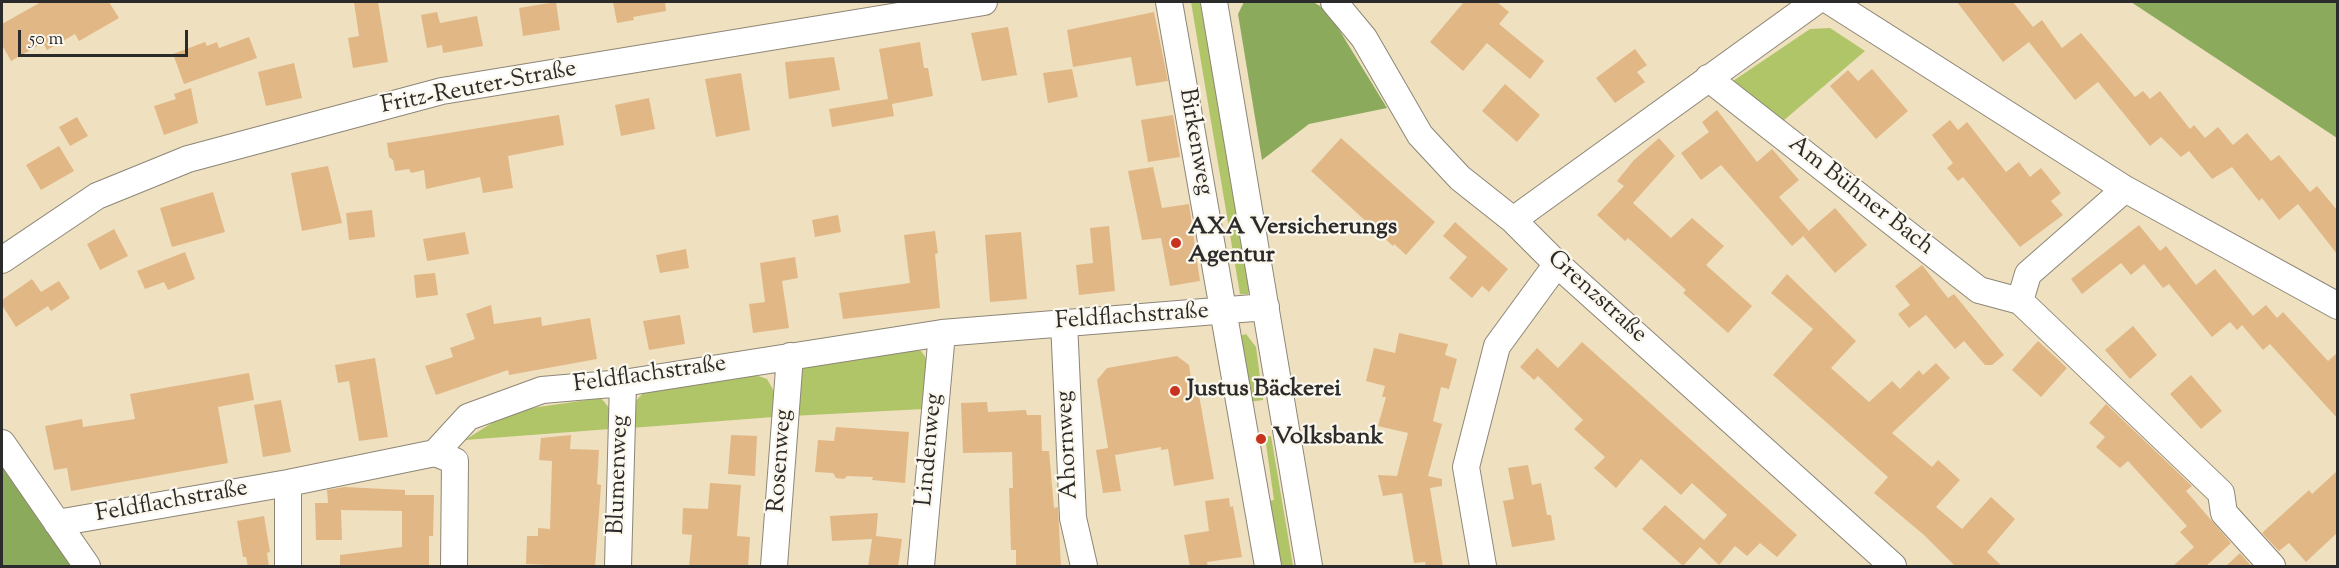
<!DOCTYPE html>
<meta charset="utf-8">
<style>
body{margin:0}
#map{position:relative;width:2339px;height:568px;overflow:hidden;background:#efe0c0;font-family:"Sorts Mill Goudy",serif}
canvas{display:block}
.frame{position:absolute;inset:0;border:3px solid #2b2b2b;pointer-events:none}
.scale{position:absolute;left:18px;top:30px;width:170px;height:27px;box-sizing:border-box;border:3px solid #2b2b2b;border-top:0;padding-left:8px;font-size:18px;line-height:21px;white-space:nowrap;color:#2b2b2b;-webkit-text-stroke:4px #fbf7ec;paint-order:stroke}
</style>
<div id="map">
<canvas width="2339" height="568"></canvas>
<div class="frame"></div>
<div class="scale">50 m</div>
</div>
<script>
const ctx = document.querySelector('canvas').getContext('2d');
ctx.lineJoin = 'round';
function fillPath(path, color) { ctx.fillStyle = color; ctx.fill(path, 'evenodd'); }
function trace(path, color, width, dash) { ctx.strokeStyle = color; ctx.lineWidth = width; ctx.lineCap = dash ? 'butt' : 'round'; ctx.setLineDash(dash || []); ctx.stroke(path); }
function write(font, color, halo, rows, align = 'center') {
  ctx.font = font + ' "Sorts Mill Goudy",serif'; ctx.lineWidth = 4.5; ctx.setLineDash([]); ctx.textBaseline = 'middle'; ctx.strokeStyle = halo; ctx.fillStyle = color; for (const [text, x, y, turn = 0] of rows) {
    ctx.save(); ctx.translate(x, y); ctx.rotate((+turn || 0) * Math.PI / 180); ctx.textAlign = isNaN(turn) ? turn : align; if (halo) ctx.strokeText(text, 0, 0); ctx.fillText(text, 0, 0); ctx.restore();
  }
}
const green = new Path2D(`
 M1191 2H1200L1251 287 1248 294H1240Z
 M1830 28 1865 51 1783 121 1733 81 1810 29Z
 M1246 334 1256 347 1263 400 1249 402 1240 336Z
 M909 348 921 351 929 362 923 409 792 416 801 368Z
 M755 375 767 379 775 393 773 417 631 428 633 404 645 391Z
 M601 398 610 409V429L465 440 511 411Z
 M1271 436 1293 566H1280L1269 501 1274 500 1265 437Z`);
const forest = new Path2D(`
 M1244 2H1313L1327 10 1387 108 1309 124 1262 160 1238 14Z
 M2131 2H2337V138Z
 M2 458 75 566H2Z`);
const building = new Path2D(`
 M41 2H109L119 18 79 41 75 34 47 50 43 43 11 61 2 45V24Z
 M354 2H378L388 62 353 68 348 38 359 36Z
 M556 2 560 30 523 36 519 8Z
 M613 2H665L666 11 633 17 634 20 617 23Z
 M1464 2H1497L1509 12 1499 24 1544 61 1530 79 1487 43 1463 71 1430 42Z
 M1957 2H2013L2033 27 2042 20 2062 48 2081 33 2135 97 2143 91 2150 99 2160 91 2190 129 2194 125 2205 138 2218 127 2233 145 2247 133 2271 161 2279 155 2310 192 2317 186 2337 210V254L2298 204 2279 220 2262 198 2259 201 2232 167 2212 179 2189 151 2181 157 2161 137 2150 146 2098 82 2075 100 2029 42 2003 62Z
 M437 12 440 23 477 16 483 46 443 53 442 45 427 48 421 15Z
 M1154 12 1168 81 1136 86 1131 57 1073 67 1067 30Z
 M1008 27 1017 75 982 81 971 33Z
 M249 37 257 58 184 84 173 54 205 42 207 46 217 42 219 48Z
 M920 42 924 68H928L933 96 892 104 894 116 832 127 829 109 888 99 879 49Z
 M1635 49 1647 65 1637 72 1645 82 1615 103 1596 78Z
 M834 57 840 90 789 99 785 62Z
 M294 63 302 98 266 106 258 72Z
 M1072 69 1078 97 1048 103 1043 73Z
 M1872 69 1908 111 1876 139 1830 86 1848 70 1858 81Z
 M741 73 750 130 716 137 705 79Z
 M1505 84 1540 115 1517 142 1482 111Z
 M191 88 198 123 164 135 154 106 176 99 174 94Z
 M649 98 655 129 621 136 615 105Z
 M1717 110 1757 162 1772 149 1799 180 1779 197 1809 231 1792 246 1721 165 1701 180 1681 153 1709 132 1702 122Z
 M559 115 564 145 508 156 513 188 483 193 480 177 426 189 424 170 411 173 409 169 395 171 393 160 389 157 387 143Z
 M1173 115 1180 157 1148 162 1141 120Z
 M77 117 88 136 70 146 59 127Z
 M1950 120 1958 130 1967 122 2006 172 2019 162 2030 177 2041 168 2061 193 2051 201 2063 215 2020 247 1963 177 1958 181 1947 168 1953 163 1932 135Z
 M1341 138 1435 222 1406 255 1394 244 1393 246 1311 171Z
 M1659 138 1675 156 1633 203 1671 238 1692 218 1724 246 1706 265 1752 306 1728 333 1683 293 1686 290 1628 238 1625 241 1597 215 1624 186 1617 181 1634 160Z
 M59 146 74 171 41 190 26 165Z
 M328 166 342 223 302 231 291 173Z
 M1153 167 1162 208 1189 204 1200 281 1170 286 1161 238 1142 240 1128 171Z
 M213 192 225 232 172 247 160 208Z
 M1835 208 1867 245 1835 273 1803 236Z
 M372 210 375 237 349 240 346 213Z
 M838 215 841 232 815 237 812 220Z
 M1455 222 1508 269 1489 292 1482 286 1472 298 1449 278 1467 257 1443 236Z
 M2139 225 2160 251 2166 246 2196 285 2215 269 2253 316 2247 321 2266 305 2277 318 2283 312 2328 361 2337 353V418L2270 344 2263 350 2242 325 2237 330 2230 322 2212 337 2169 284 2163 288 2144 264 2131 275 2121 263 2082 294 2071 279Z
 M1109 226 1115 291 1079 295 1076 265 1093 263 1090 228Z
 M114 229 128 256 100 270 87 244Z
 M935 231 938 253 935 254 940 308 843 319 839 293 910 283 904 235Z
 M465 232 469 254 427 261 423 239Z
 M1021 232 1027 299 990 302 985 235Z
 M686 249 689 268 660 273 656 255Z
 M185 252 195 279 168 290 164 282 145 289 137 271Z
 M795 257 798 278 782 281 789 328 753 333 749 304 765 302 760 263Z
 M1922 265 1948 298 1954 294 2004 355 1992 365H1985L1964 341 1955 349 1926 315 1909 328 1898 314 1910 305 1895 286Z
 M435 273 438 295 416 298 414 275Z
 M1787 274 1856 341 1831 368 1869 402 1892 381 1900 389 1919 370 1923 375 1936 363 1950 378 1892 433 1932 467 1938 460 1960 480 1936 507 1962 529 1991 497 2015 519 1987 552 2003 567H1956L1924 535 1874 493 1888 477 1773 375 1813 329 1771 293Z
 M32 279 41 292 59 281 70 298 51 311 48 306 16 327 2 305V300Z
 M491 305 494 324 541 317 542 326 590 318 597 359 509 375 508 370 436 395 425 366 453 357 450 348 475 339 466 314Z
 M680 315 685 344 649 350 643 321Z
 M2133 326 2157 355 2130 379 2105 350Z
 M1399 333 1448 344 1445 355 1457 359 1449 389 1441 387 1433 421 1442 424 1428 476 1442 479V486L1430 488 1443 567H1426L1425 562 1414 563 1402 493 1383 496 1378 475 1397 476 1408 433 1378 426 1386 397H1382L1385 386 1366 381 1374 348 1395 353Z
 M2038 341 2067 368 2041 397 2012 370Z
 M1582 342 1797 535 1777 557 1760 543 1747 556 1735 546 1719 565 1700 547 1683 566 1642 529 1665 505 1704 540 1727 515 1692 483 1681 495 1641 459 1616 488 1594 468 1605 457 1574 429 1583 420 1538 376 1534 380 1520 367 1537 348 1558 368Z
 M1177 356 1189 365 1192 385 1197 384 1214 479 1174 486 1168 449 1161 450V447L1115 455 1121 491 1103 493 1096 450 1108 448 1097 380 1107 368Z
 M375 358 388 437 359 441 349 381 338 383 335 365Z
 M249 373 254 400 218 407 228 463 71 491 67 468 54 470 45 426 82 419 83 427 135 419 130 394Z
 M2191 375 2222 411 2201 429 2170 394Z
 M281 400 291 452 263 457 254 405Z
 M987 402 988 412 1026 410 1027 415H1041L1042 451H1049L1054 508 1058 507 1061 567H1016V550H1011L1009 488H1013L1012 452 963 453 961 403Z
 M2106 404 2192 486 2186 491 2231 543 2205 567H2172L2194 547 2180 532 2187 526 2128 461 2120 468 2096 447 2105 437 2089 423Z
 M836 427 909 432 905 483 872 480 873 477 847 476 844 479 836 478 833 473 815 472 818 440 834 441Z
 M571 435 570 449 599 450 597 484 601 485 595 567 526 564 527 536H538V528L550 529 552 461 539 460 541 438Z
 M731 435 757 436 755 476 728 474Z
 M1528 465 1532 485 1541 483 1547 515H1551L1555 540 1512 547 1503 501 1514 499 1508 468Z
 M2337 471V533L2306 562 2289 543 2279 551 2262 533 2309 490 2312 494Z
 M710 483 741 485 737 536 750 537 748 567H689L692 535 682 534 683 508 708 509Z
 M344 487 405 490V495H434L433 536H429V567H340V555L402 547V511L341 510 342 540H316L315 503H328L327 490Z
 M1229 498 1230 507 1233 506 1242 557 1207 562 1208 567H1190L1184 535 1209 531 1205 501Z
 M878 513 876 536 902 539 898 567H868L872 539 832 541 830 516Z
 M264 516 270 552 267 553 269 567H248L246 557H243L237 521Z
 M2240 553 2252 567H2225Z`);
const minor = new Path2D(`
 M1169 2 1268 566
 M1214 2 1309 566
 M1334 2 1364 38 1420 135 1460 178 1513 220 1557 264 1893 566
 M1831 2 2125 189 2338 306
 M1708 78 1979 290 2020 301 2221 493 2224 513 2272 566
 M1513 220 1815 2
 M2 260 97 196 188 159 442 91 984 2
 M2020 301 2028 274 2125 189
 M1064 322 1073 518 1084 566
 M2 443 87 566
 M435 453 455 461 454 566
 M288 483V566
 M57 523 288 483 435 453 468 417 542 390 623 383 942 333 1266 307
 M618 566 623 383
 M774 566 790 356
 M921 566 942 333
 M1483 566 1466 467 1497 346 1557 264`);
const markers = [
 [1176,243,6,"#c8321e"],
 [1175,391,6,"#c8321e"],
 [1261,439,6,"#c8321e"]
];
const streetNames = [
 ["Fritz-Reuter-Straße",479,89,-11],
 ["Birkenweg",1194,142,80],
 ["Am Bühner Bach",1860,197,38],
 ["Grenzstraße",1596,298,42],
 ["Feldflachstraße",1132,318,-4],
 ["Feldflachstraße",650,376,-8],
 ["Ahornweg",1069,445,-93],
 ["Lindenweg",931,450,-85],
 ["Rosenweg",782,461,-86],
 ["Blumenweg",620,475,-88],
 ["Feldflachstraße",172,503,-10]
];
const poiNames = [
 ["AXA Versicherungs",1188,229],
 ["Agentur",1188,257],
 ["Justus Bäckerei",1187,391],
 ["Volksbank",1273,439]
];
fillPath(green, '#b0c468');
fillPath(forest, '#8caa5c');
fillPath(building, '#e2b786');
trace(minor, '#8d8676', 28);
trace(minor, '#fff', 26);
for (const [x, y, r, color] of markers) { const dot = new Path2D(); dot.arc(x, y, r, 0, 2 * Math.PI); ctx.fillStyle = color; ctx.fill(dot); trace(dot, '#fbf7ec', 2); }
write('24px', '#2b2b2b', '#fbf7ec', streetNames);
write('bold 24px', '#2b2b2b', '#fbf7ec', poiNames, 'left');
</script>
